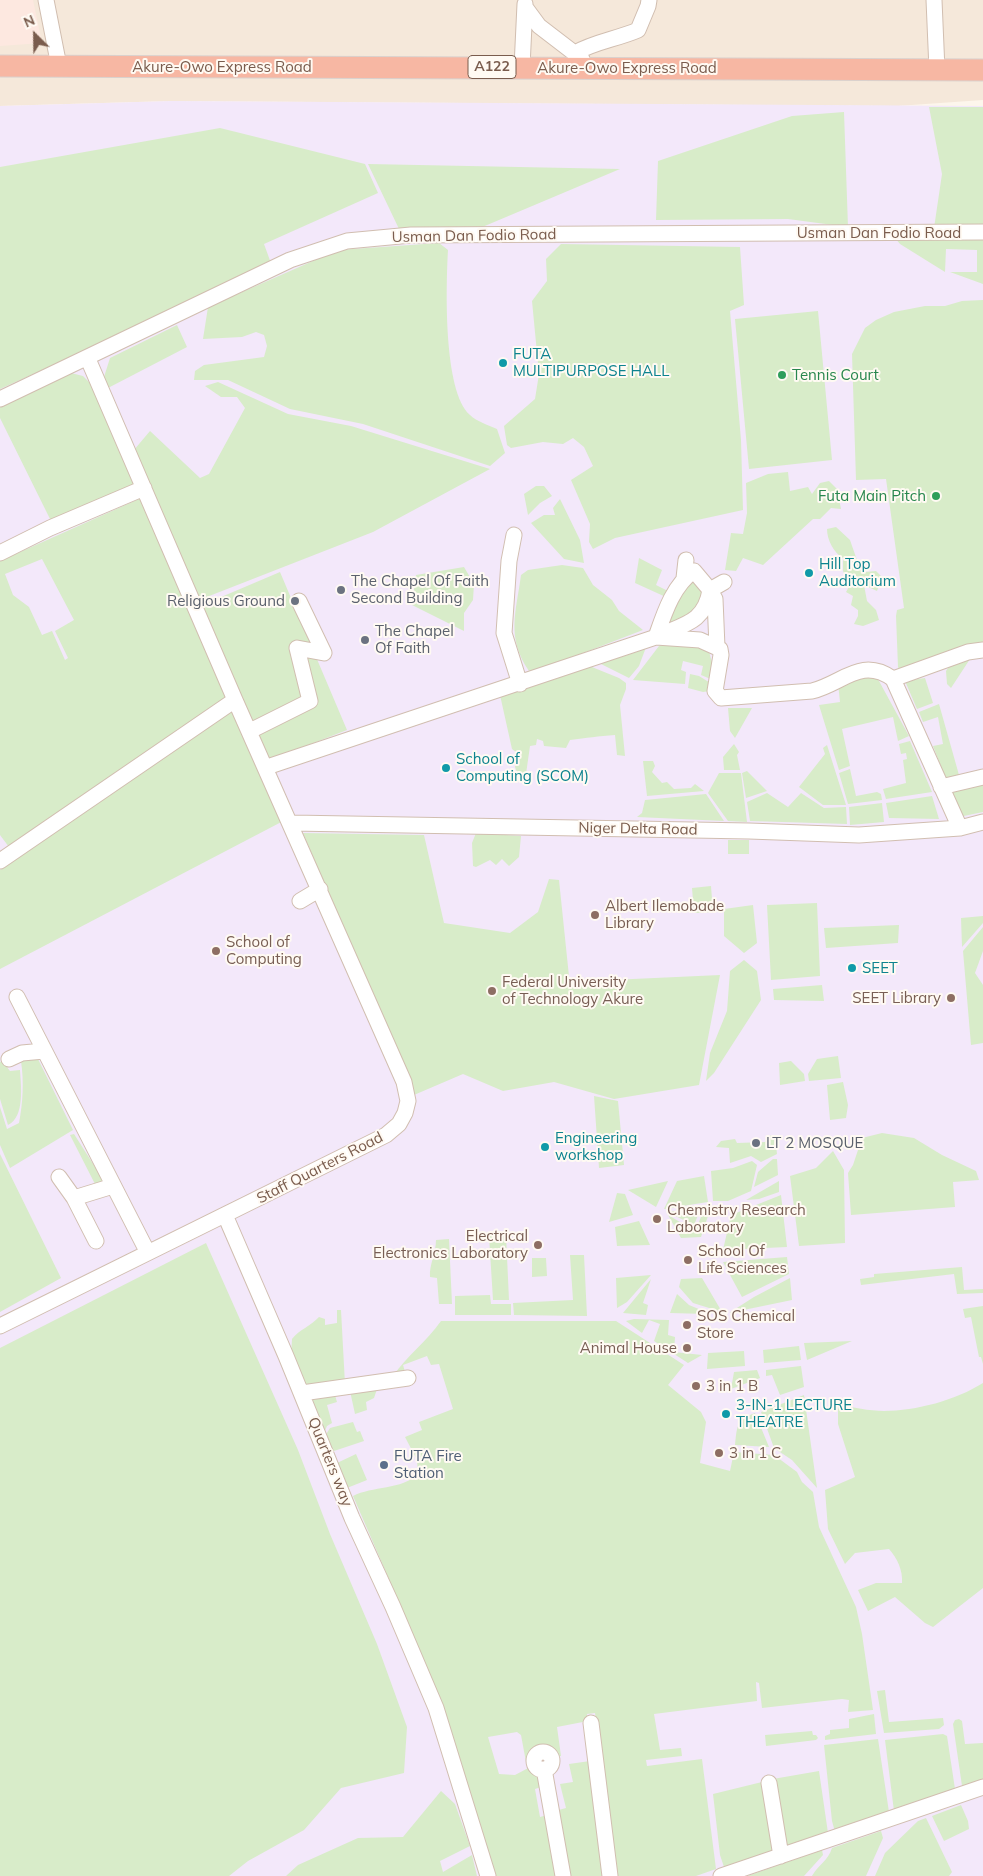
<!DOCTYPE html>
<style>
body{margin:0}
#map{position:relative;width:983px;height:1876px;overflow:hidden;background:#fdf6ec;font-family:Mulish,sans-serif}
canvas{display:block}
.north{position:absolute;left:10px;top:10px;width:50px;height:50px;-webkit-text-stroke:4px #fffaf3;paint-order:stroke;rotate:337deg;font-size:14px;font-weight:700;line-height:20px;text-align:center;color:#7a5c4d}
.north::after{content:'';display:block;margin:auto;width:18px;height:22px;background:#7a5c4d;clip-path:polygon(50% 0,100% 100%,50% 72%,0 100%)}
</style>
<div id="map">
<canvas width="983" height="1876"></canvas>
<div class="north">N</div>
</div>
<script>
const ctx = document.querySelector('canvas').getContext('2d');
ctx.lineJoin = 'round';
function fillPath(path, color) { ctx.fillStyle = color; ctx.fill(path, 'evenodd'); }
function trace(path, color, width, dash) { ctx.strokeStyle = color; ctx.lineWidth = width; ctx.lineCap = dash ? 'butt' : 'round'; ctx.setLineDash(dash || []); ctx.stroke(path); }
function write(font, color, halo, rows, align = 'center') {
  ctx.font = font + ' Mulish,sans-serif'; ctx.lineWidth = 4; ctx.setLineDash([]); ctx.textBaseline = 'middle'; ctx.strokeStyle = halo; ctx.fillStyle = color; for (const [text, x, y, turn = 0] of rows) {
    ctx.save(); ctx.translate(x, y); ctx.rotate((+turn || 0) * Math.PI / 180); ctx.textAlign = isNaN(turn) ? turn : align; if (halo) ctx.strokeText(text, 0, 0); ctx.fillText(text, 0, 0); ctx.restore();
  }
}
const residential = new Path2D(`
 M0 0H983V100L897 106 172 101 0 106Z`);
const commercial = new Path2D(`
 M0 0H33L42 43 0 46Z`);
const education = new Path2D(`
 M172 101 983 106V1876H0V106Z`);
const green = new Path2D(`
 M929 107H983V225L934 228 942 174Z
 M844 112 848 227 788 219 656 220 658 161 792 116Z
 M220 128 365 164 378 193 264 244 272 266 0 389V167Z
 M368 164 620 169 480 228 400 231Z
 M983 235V284L950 272H977V250L946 249 945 272 900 244 895 238Z
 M439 243 448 250C446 286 443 391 470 415 476 421 488 425 497 429L505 453 490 466 363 424 290 409 228 380H194L195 371 204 365 264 357 267 346 264 335 256 332 242 337 203 339 208 307 338 250Z
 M561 244 740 247 744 305 730 311 741 440 743 510 615 538 593 549 589 542 590 524 571 480 593 466 584 447 573 438 563 444 543 442 511 448 507 445 504 426 535 399 539 374 532 301 547 281 546 259Z
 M983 300V644L901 672 898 667 896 616 897 610 904 608 886 479 856 480 852 354 865 328 876 320 894 312 925 306H945L962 301Z
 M818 311 832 460 749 469 735 319Z
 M177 325 187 347 108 388 104 377 110 358Z
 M71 373 83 376 90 383 136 484 52 523 0 418V406Z
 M218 382 288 414 351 426 490 469 373 532 199 600 134 450 150 431 200 478 209 474 245 408 237 397H221L205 386Z
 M788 472 790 491 808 487 812 494 820 483 829 481 837 489 841 509 831 508 820 519H813L763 565 743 558 736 571 725 570 731 533 743 534 747 513 746 483 768 474Z
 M536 486H544L552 496 540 503 528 515 524 494Z
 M141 498 227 697 9 847 0 835V561ZM42 559 74 620 55 631 68 658 65 660 52 631 42 635 29 607 13 595 5 574Z
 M560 499 580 540 584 563 564 559 531 523 544 515H555L553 508Z
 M836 527 850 540 859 566 865 572 876 571 882 577 877 591 864 585 867 601 876 610 879 620 863 626 854 624 858 616V610L851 605 853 596 846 592 850 585 843 571V558C834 553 827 540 827 529Z
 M639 558 662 570 656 585 670 592 668 598 635 583Z
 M562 565 583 568 593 585 612 600 619 611 643 630 552 665 529 671C506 637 516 613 521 575L528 570Z
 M464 567 474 584 473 600 464 613V631L412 605 416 575Z
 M280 572 347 730 267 761 200 606Z
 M693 574 708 591 693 619 669 625 668 614Z
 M677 641 708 648 713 666V680L701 675 703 666 683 661 681 670 686 672 685 684 633 680 659 646Z
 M648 642 639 666 629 678 595 661Z
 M970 659 951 688 947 684 946 671 950 665Z
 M587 665 619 678 626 683V689L620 705 625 756 617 755 615 735C598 736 587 738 570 740L566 748 544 746 543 741 537 739 536 745 530 746 526 774 518 775 515 767 516 752 512 749 500 695Z
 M690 674 699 676 712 684 710 691 703 692 688 688Z
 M852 676H874L879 681 909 736 898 741 893 717 842 729 850 766 839 770 819 705 840 702 838 683Z
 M925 678 933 703 917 709 905 681Z
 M233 701 289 818 0 969V870L116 780Z
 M939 704 959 775 946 779 933 746 943 744 938 717 923 722 919 712Z
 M728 708H752L735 738 730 731Z
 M910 741 932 792 886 799 883 789 906 783 903 760 907 759 906 753 901 754 899 744Z
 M734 744 739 752 737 755 740 770H724L723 757Z
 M827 745 846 805H823L799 787 825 754 823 748Z
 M643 761H653L655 766 652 772 662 783 667 782 674 789 691 788 695 784 704 791 647 796Z
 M850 769 856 796 877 792 881 794 882 800 848 804 839 773Z
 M747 771 767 791 746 798 742 773Z
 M719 773H741L747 822 728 821 708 793Z
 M983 784V812L959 817 951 792Z
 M767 793 788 807 801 793 824 808 846 807 847 824 750 821 747 802Z
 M706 794 724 821 637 817 642 813 645 800Z
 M932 796 939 819 889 818 886 803Z
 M882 803 884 822 850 825 849 807Z
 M303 833 424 835 444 923 510 933 538 912 549 879 559 880 570 986 611 980 720 975 699 1085 614 1099 554 1082 503 1091 463 1074 414 1095Z
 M476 833 521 836 519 857 509 866 502 859 496 865 490 860 476 867 473 866 472 843Z
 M728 840H749V854H728Z
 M711 886 713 912 694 913 692 888Z
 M817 903 820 976 771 980 767 905Z
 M753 905 757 943 744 953 724 936V909Z
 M983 916V923L962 947 961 918Z
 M899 925 898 943 826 948 824 928Z
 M983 927V951L975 973 983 985V1043L971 1045 963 951Z
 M744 960 757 971 761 1000 714 1073 706 1081 710 1053 727 1011 730 971Z
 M822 985 824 1001 774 1000 773 989Z
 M26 1056 38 1059 73 1130 10 1168 0 1145V1107L7 1129 19 1123C23 1102 24 1082 21 1061Z
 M838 1056 841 1078 809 1081 808 1074 817 1059Z
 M2 1061 10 1071 20 1070C21 1086 25 1117 8 1125L0 1099V1062Z
 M791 1061 804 1074 805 1081 780 1085 779 1063Z
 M843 1082 848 1105 846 1118 830 1120 827 1085Z
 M594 1096 618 1101 624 1165 599 1168Z
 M882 1133 914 1138 942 1155 976 1171 979 1180 953 1182 955 1207 851 1215 848 1173 853 1165 862 1138Z
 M74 1134 104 1181 96 1186 70 1135Z
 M775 1135 777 1154 761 1162 751 1156 730 1163 729 1148 716 1147 721 1141 735 1139 737 1143 765 1142 768 1136Z
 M833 1151 844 1170 845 1243 799 1246 790 1176 816 1168Z
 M0 1154 61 1278 0 1312Z
 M773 1159H777L778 1175 754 1187 758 1172Z
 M752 1161 757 1165 751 1191 728 1201H713L711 1171 733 1168Z
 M704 1176 708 1202 664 1209 677 1181Z
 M668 1181 656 1207 628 1190Z
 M779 1181V1192L759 1199 746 1200Z
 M617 1193 625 1194 633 1215 609 1222Z
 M781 1195 787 1247 723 1250 731 1215Z
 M701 1208 694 1225 667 1212Z
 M704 1210H710L701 1237 681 1238 668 1215 695 1231Z
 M639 1221 650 1245 617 1246 615 1227Z
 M506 1235 509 1300H493L489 1236Z
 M449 1239 452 1304H439L437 1278 430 1277C429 1265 436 1253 436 1240Z
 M206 1243 298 1450 330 1534 377 1644 407 1727 404 1773 341 1788 304 1830 248 1861 229 1876H0V1348Z
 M570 1255H584L587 1316 514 1315 513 1303 573 1300Z
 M787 1257 789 1274 742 1297 723 1262Z
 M532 1258H546L547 1276 532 1277Z
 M962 1267 964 1290 983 1289V1293L957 1294 954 1274 861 1285 860 1279 874 1277V1274Z
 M651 1275 627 1302 617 1308 616 1278Z
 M702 1278 722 1312 693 1303 679 1287 681 1279Z
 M790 1278 792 1300 729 1313 754 1297Z
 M651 1279 643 1303 648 1305 646 1315 623 1313Z
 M677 1294 689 1305 706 1312V1314L670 1313Z
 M490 1295 491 1304H511V1315H455V1296Z
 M983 1306V1364L981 1357H979L971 1317 965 1318 963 1309Z
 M337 1310H341L345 1384 311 1389 305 1384 291 1355 292 1339C300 1329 311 1326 319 1317L325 1319V1325L337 1323Z
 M634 1319 669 1320 668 1335 675 1337 674 1352 702 1355 688 1363 654 1341 660 1324 649 1320 642 1333 626 1321Z
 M441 1321H616L684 1365 668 1385 701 1412 706 1422 700 1463 730 1471 734 1452 774 1455 797 1472 802 1482 813 1492 819 1527 856 1607 862 1634 873 1710 848 1712 849 1700 842 1699 762 1708 759 1683 756 1682 757 1701 654 1714 660 1750 681 1748 682 1756 646 1760 647 1766 702 1759 716 1869 696 1876H616L595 1713 587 1714 588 1721 557 1727 561 1756 553 1757 550 1752 545 1751 544 1746H539V1751L531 1761 526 1762 521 1735 517 1732 488 1737 499 1774 515 1775 534 1765 536 1771H542L544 1786 535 1789 540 1817 547 1815 559 1876H493L395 1593 353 1496C372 1486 402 1490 418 1474L417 1460 405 1437 422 1430 419 1422 453 1409 439 1364 431 1365 427 1356 403 1365 406 1375 393 1376C407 1356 427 1341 441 1321Z
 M852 1341 807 1360 804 1343Z
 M799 1346 801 1360 764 1363 763 1350Z
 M744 1351 745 1366 707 1369 708 1353Z
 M801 1366 804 1387 780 1395 772 1375 766 1376V1370Z
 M757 1370 760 1378 731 1389 734 1372Z
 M983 1383V1588L933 1627 925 1623 895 1597 868 1611 858 1590 876 1583H902C903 1570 897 1558 889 1549L855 1553 845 1564 828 1529 825 1490 855 1477 838 1424V1405C853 1407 869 1411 884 1411 916 1411 956 1400 983 1383Z
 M378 1386 374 1398 366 1402 367 1410 355 1414 350 1391Z
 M334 1392 337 1402 327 1405 332 1423 327 1426 324 1433 311 1400Z
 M804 1395 817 1488 792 1460 774 1448 761 1412Z
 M755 1413 769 1447 735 1445C737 1427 736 1420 755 1413Z
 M353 1422 357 1432 360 1431 364 1441 331 1452 325 1436 330 1428Z
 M356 1454 367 1480 347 1488 337 1463Z
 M885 1690 889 1722 943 1718 944 1725 939 1729 884 1733 877 1691Z
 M874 1714 876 1734 825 1740V1736L830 1734V1730L849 1728V1719Z
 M959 1719 962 1721 965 1744 983 1743V1779L962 1786 953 1724 955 1720Z
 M812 1731 813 1735H816L818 1738 816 1740 766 1746 765 1735Z
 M943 1734 947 1736 955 1789 894 1811 885 1740Z
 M878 1739 889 1812 835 1832 832 1821 824 1745Z
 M590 1761 606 1876H567L555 1811 566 1808 560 1784 573 1782 569 1764Z
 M819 1771 828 1833 787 1847 783 1839 773 1779Z
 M762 1782 774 1850 724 1867 720 1855 713 1794Z
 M441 1791 455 1804 470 1846 440 1861 443 1872 472 1855 477 1876H286L298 1865 358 1838 403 1837Z
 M961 1805 968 1821 969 1829 944 1841 932 1816Z
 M926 1818 952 1872 949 1876H875L885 1853 918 1821Z
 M881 1831 883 1838 866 1876H812C818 1865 828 1861 832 1848Z
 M822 1850 823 1855 804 1876H747Z`);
const minor = new Path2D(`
 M46 0 59 66
 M934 0 937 70
 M525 7 539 26 582 59
 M575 53C594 42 617 39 638 30L648 6 649 0
 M522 67 525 4
 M0 399 290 260 347 241 411 235 983 232
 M514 535 509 561 504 633 520 684
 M0 553 50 528 144 488
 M684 578 686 560
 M711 592 715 599 717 647
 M660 635C686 624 705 621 710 590
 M656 637C664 614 673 585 694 571L710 590 724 582
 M893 679 968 652 983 650
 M250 731 310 701 297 648 324 653 299 601
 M267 767 656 637 700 640 720 649 721 655 715 691 721 698 812 691C842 684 861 656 893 679L960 828
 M941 787 983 777
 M292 823 749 831 859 835 960 828 983 822
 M0 861 235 700
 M300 901 320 889
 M17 997 147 1251
 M9 1059 22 1053 44 1051
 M59 1177 74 1198 113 1186
 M74 1198 96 1241
 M225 1215 286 1356 352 1518 393 1607 436 1708 488 1876
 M0 1326 386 1135 399 1124 405 1113 408 1101 404 1082 235 700 88 359
 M302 1393 408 1378
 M591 1723 610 1876
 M534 1761a9 9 0 1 1 18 0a9 9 0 1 1-18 0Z
 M544 1769 563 1876
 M769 1783 781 1856
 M721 1876 983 1787`);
const highway = new Path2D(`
 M0 66 983 70`);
const markers = [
 [503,363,5,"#0f9aa8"],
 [782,375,5,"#2e9e5b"],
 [936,496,5,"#2e9e5b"],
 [809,573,5,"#0f9aa8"],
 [341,590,5,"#6b7280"],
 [295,601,5,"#6b7280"],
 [365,640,5,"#6b7280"],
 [446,768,5,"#0f9aa8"],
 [595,915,5,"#8d6e63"],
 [216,951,5,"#8d6e63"],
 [852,968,5,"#0f9aa8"],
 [492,991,5,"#8d6e63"],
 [951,998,5,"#8d6e63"],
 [756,1143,5,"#6b7280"],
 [545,1147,5,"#0f9aa8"],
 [657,1219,5,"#8d6e63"],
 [538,1245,5,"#8d6e63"],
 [688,1260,5,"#8d6e63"],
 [687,1325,5,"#8d6e63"],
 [687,1348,5,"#8d6e63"],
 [696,1386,5,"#8d6e63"],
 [726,1414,5,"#0f9aa8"],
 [719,1453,5,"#8d6e63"],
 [384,1465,5,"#5c6f8a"]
];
const shields = [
 [492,67,48]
];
const shieldNames = [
 ["A122",492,67]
];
const streetNames = [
 ["Akure-Owo Express Road",222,67],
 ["Akure-Owo Express Road",627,68],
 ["Usman Dan Fodio Road",879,233],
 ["Usman Dan Fodio Road",474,236,-1],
 ["Niger Delta Road",638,829,1],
 ["Staff Quarters Road",320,1168,-27],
 ["Quarters way",330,1462,68]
];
const cultureNames = [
 ["FUTA",513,354],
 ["MULTIPURPOSE HALL",513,371],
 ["Hill Top",819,564],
 ["Auditorium",819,581],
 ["School of",456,759],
 ["Computing (SCOM)",456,776],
 ["SEET",862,968],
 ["Engineering",555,1138],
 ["workshop",555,1155],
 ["3-IN-1 LECTURE",736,1405],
 ["THEATRE",736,1422]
];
const leisureNames = [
 ["Tennis Court",792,375],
 ["Futa Main Pitch",926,496,"right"]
];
const worshipNames = [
 ["The Chapel Of Faith",351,581],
 ["Second Building",351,598],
 ["Religious Ground",285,601,"right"],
 ["The Chapel",375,631],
 ["Of Faith",375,648],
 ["LT 2 MOSQUE",766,1143]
];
const educationNames = [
 ["Albert Ilemobade",605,906],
 ["Library",605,923],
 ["School of",226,942],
 ["Computing",226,959],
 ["Federal University",502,982],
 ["of Technology Akure",502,999],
 ["SEET Library",941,998,"right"],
 ["Chemistry Research",667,1210],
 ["Laboratory",667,1227],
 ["Electrical",528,1236,"right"],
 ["Electronics Laboratory",528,1253,"right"],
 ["School Of",698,1251],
 ["Life Sciences",698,1268],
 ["SOS Chemical",697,1316],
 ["Store",697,1333],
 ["Animal House",677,1348,"right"],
 ["3 in 1 B",706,1386],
 ["3 in 1 C",729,1453]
];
const serviceNames = [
 ["FUTA Fire",394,1456],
 ["Station",394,1473]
];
fillPath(residential, '#f5e8da');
fillPath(commercial, '#fde8e0');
fillPath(education, '#f3e8fa');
fillPath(green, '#d8ecc9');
trace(minor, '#d1beb0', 17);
trace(highway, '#dad1cd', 23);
trace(minor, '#fff', 15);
trace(highway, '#f7b7a3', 21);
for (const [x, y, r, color] of markers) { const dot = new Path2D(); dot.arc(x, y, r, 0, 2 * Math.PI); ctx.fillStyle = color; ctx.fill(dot); trace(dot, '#fffaf3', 2); }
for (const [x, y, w] of shields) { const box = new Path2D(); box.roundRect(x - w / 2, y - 11.5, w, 23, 4); ctx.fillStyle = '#fffaf3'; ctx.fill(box); trace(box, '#7a5c4d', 1); }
write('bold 14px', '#7a5c4d', null, shieldNames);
write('15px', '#7a5c4d', '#fffaf3', streetNames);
write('15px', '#0d838f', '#fffaf3', cultureNames, 'left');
write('15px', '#27864d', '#fffaf3', leisureNames, 'left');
write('15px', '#5b616d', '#fffaf3', worshipNames, 'left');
write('15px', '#785e54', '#fffaf3', educationNames, 'left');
write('15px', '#4e5e75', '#fffaf3', serviceNames, 'left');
</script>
